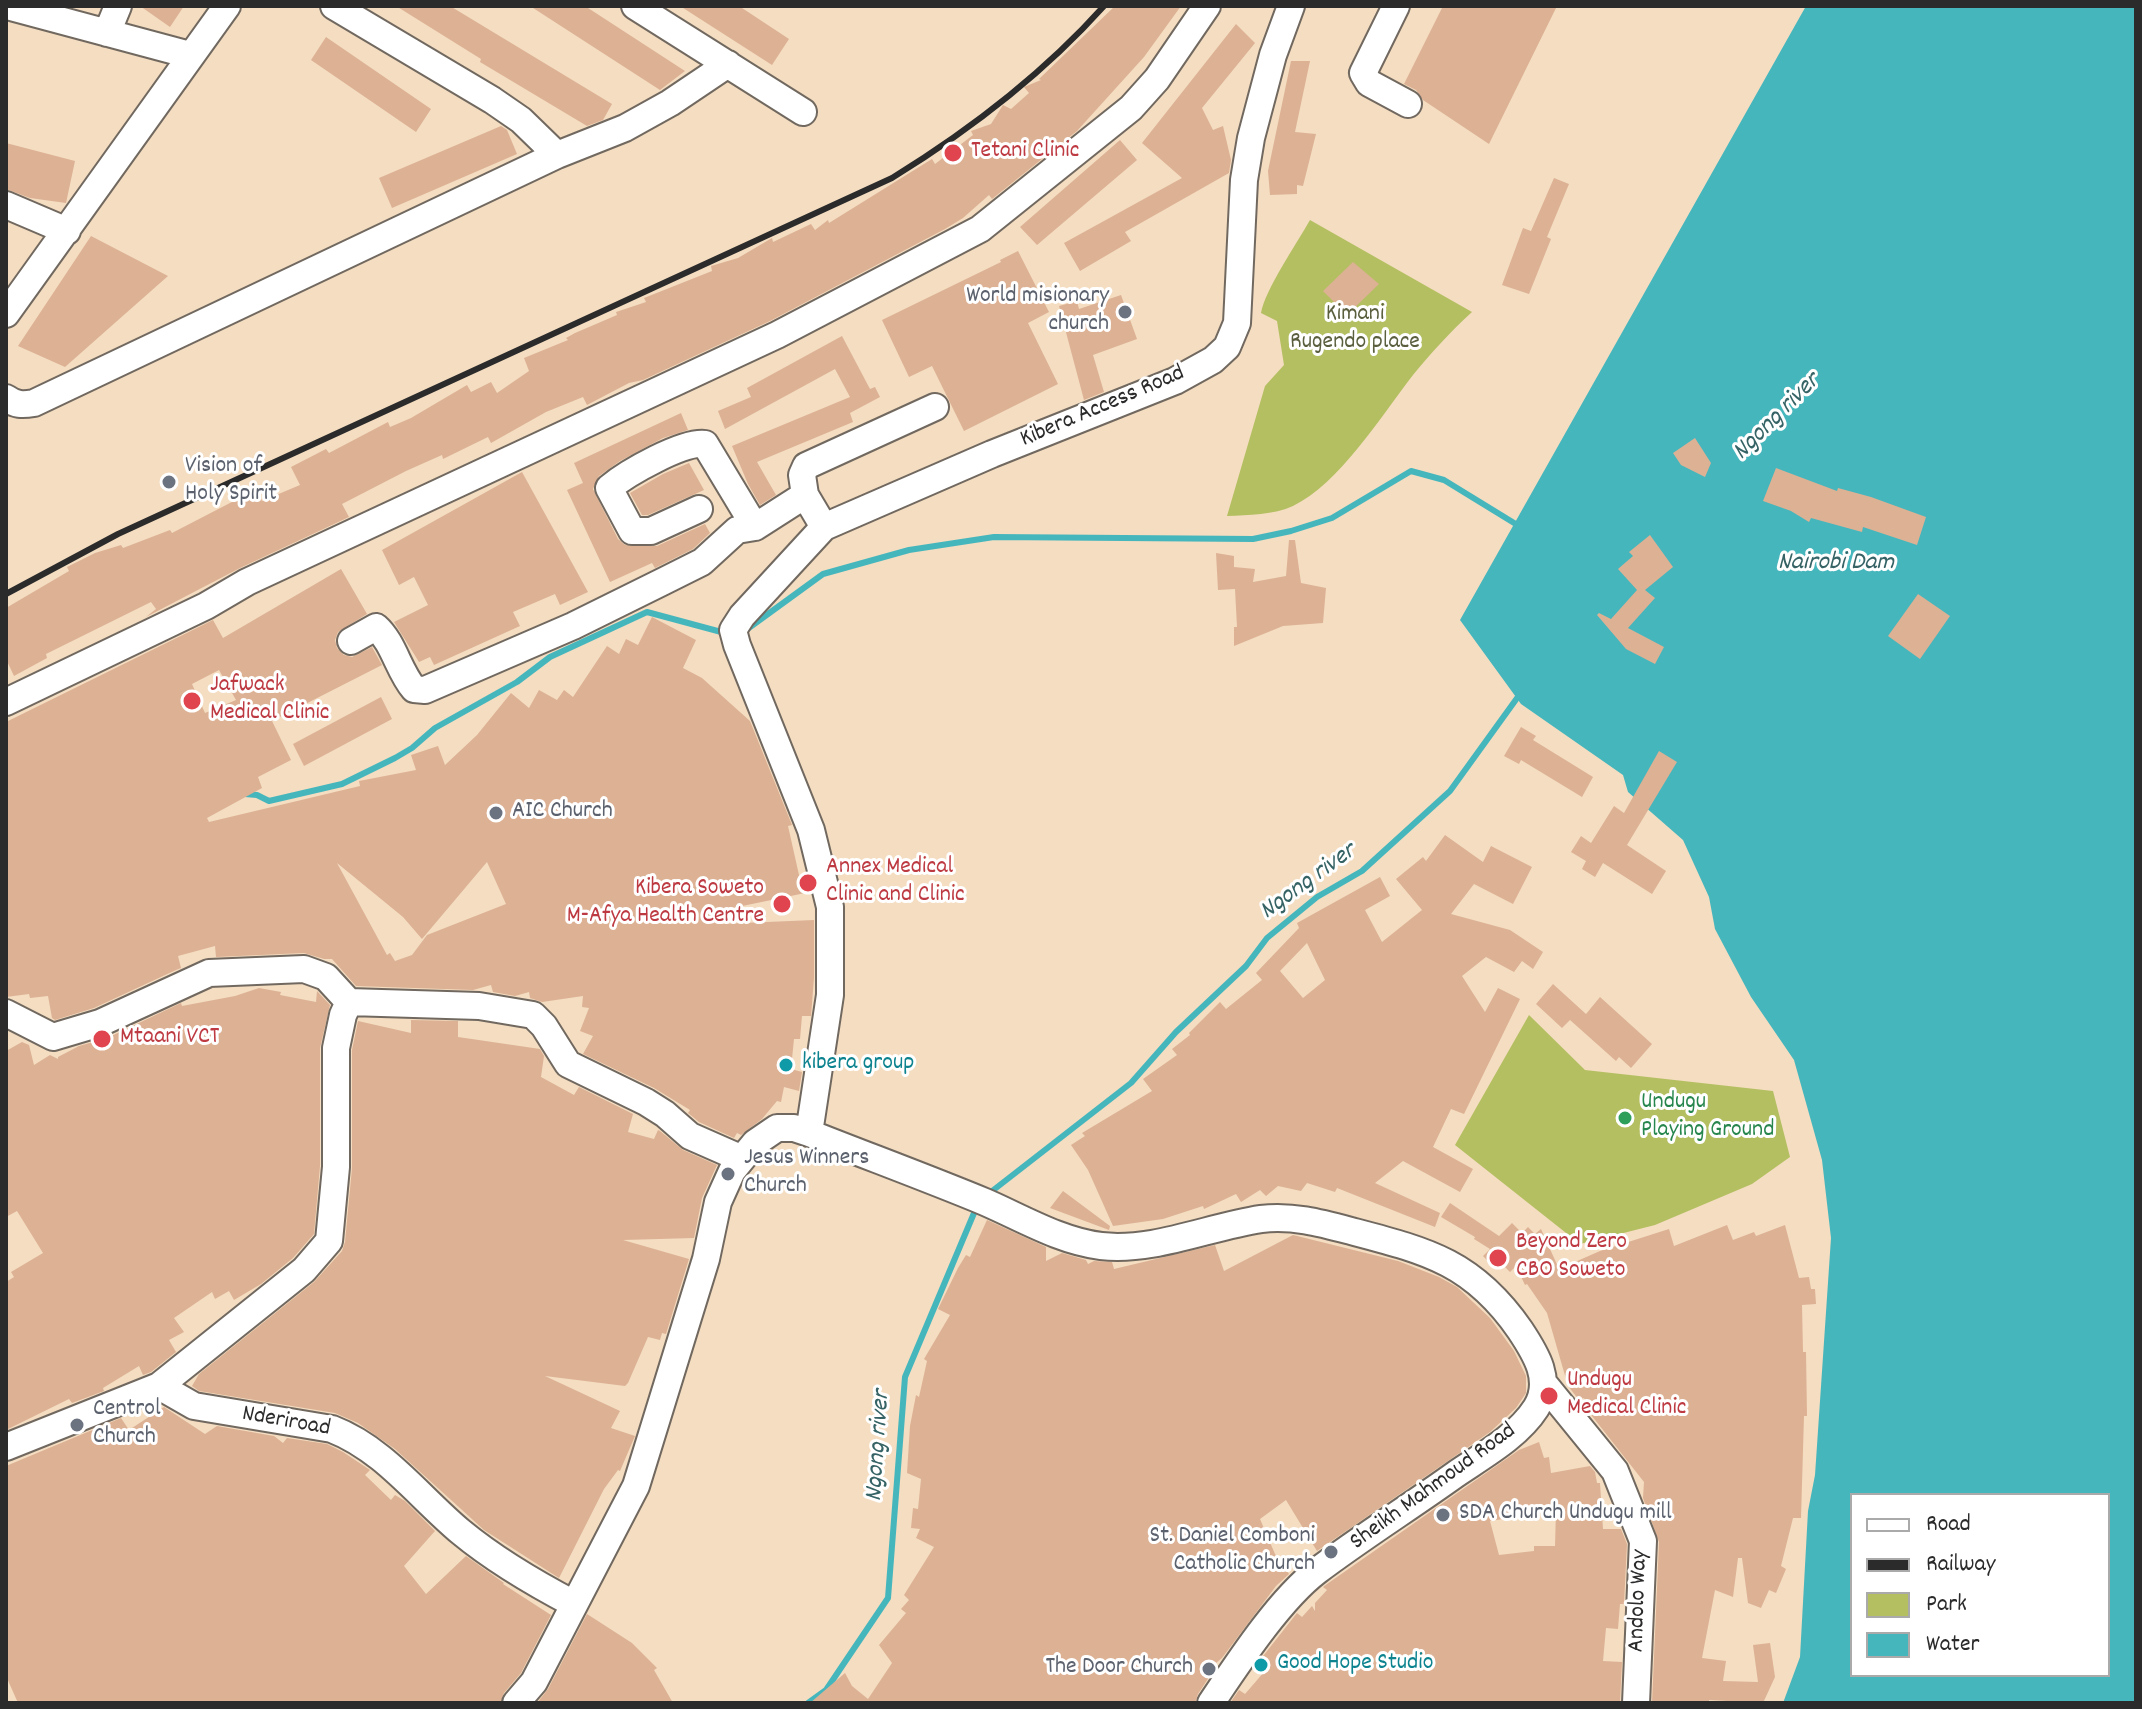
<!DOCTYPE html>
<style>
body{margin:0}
#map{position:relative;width:2142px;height:1709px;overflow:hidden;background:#f4ddc1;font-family:Dekko,sans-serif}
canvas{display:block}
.frame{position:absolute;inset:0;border:8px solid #2b2b2b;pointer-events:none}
.legend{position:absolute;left:1850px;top:1493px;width:260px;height:184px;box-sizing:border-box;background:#fff;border:2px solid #aaa;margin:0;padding:10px 14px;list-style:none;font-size:24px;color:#2b2b2b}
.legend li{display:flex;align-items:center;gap:16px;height:40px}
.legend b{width:40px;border:2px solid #aaa}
</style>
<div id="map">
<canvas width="2142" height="1709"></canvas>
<div class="frame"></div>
<ul class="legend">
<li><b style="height:10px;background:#fff"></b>Road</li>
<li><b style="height:10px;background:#2b2b2b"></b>Railway</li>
<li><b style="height:22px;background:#b4bf61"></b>Park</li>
<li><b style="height:22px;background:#46b6bd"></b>Water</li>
</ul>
</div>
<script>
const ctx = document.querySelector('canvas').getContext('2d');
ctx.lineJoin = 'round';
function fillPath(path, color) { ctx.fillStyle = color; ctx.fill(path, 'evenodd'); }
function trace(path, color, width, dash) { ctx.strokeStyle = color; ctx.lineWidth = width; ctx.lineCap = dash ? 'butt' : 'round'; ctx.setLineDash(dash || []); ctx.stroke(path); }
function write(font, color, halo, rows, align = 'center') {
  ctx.font = font + ' Dekko,sans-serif'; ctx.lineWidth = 6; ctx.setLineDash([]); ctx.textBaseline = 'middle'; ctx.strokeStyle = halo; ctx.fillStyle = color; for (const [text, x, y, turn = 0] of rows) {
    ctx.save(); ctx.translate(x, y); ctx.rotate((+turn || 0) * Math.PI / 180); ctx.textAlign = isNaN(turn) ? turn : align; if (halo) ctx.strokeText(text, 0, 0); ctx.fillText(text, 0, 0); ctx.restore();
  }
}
const green = new Path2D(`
 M1310 220 1472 312C1450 332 1432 352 1413 375 1382 415 1339 484 1293 506 1274 515 1248 515 1227 516L1265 386 1284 365 1277 321 1261 313C1265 290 1297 243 1310 220Z
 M1529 1015 1585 1070 1773 1091 1790 1157 1752 1184 1655 1225 1580 1244 1455 1145Z`);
const water = new Path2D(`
 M1806 6H2136V1703H1783L1800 1657 1808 1511 1815 1475 1831 1238 1822 1160 1794 1060 1751 997 1715 929 1709 897 1683 840 1628 792 1623 775 1521 704 1460 620ZM1852 1495H2108V1675H1852Z`);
const stream = new Path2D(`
 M746 630 823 574 909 550 994 537 1253 539 1291 531 1332 518 1411 471 1444 480 1519 526
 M245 794 257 795 269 801 342 784 395 758 412 748 435 728 517 682 550 657 647 612 725 633
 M987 1195 1131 1083 1176 1032 1246 966 1267 938 1317 897 1362 871 1450 791 1520 694
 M808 1703 826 1690 888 1598 905 1377 977 1206`);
const building = new Path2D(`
 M140 6H184L170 27Z
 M396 6H450L612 104 603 120 587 126 480 62 481 59Z
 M530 6H585L685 71 660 90Z
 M680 6H739L789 39 772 65Z
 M1115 6H1181L1144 57 1077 131 992 199 989 195 963 218 945 229 770 321 643 380 629 383 587 405 583 397 546 412 491 443 488 437 443 459 442 455 406 471 342 504 349 517 240 568 146 617 156 609 151 602 46 654 47 658 14 676 6 659V608L69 571 67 567 95 553 121 545 123 548 170 530 172 533 257 489 262 501 300 485 291 467 326 449 329 453 388 422 390 427 411 418 467 385 471 392 491 382 497 393 529 371 524 358 568 340 566 338 575 333 617 315 616 312 646 302 644 298 712 271 711 266 738 258 772 238 773 242 811 224 815 230 828 220 829 223 932 159 935 164 973 135 971 131 991 124 1003 105 1011 109 1029 93 1024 87 1041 80 1039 79Z
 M1443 6H1557L1489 144 1423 100 1416 90 1404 84Z
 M1236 24 1255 43 1202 108 1213 130 1223 126 1231 160 1229 173 1125 232 1131 241 1080 271 1064 243 1182 178 1142 143Z
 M326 37 431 109 416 132 311 60Z
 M1291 61H1310L1295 132 1316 134 1303 186 1297 185V194L1270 195 1268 171Z
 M501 126 507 130 517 154 392 208 379 178Z
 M1120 140 1137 160 1037 245 1020 227Z
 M6 143 75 161 66 203 30 198 6 189Z
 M1554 178 1569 184 1547 237 1551 239 1529 294 1502 285 1523 228 1531 231Z
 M91 236 168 276 65 367 18 346Z
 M1018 251 1049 312 1028 323 1058 384 964 431 932 366 909 377 882 320 1001 262 1000 260Z
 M1353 262 1379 284 1347 315 1323 291Z
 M1121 295 1137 339 1093 355 1104 392 1084 400 1059 306 1077 301 1079 309Z
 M842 336 870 389 875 387 880 397 850 413 853 422 757 462 776 495 760 505 748 484 732 446 850 397 835 369 725 429 718 411 751 397 747 388Z
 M681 413 688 430 663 438 620 461 599 476 593 489 618 539 625 545 657 546 705 524 710 533 693 549 655 568 652 563 610 582 567 490 583 483 574 463Z
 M1695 438 1711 463 1705 477 1681 465 1673 453Z
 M689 463 704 490 648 515H642L630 493 663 474Z
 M1776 468 1837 491 1838 488 1871 497 1926 517 1917 545 1863 527 1862 532 1811 518 1809 522 1791 511 1763 501Z
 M522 472 588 592 560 605 555 594 513 612 520 626 434 665 430 657 419 662 394 622 428 605 414 577 399 585 382 550Z
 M1650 535 1673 567 1645 590 1655 598 1628 628 1664 647 1655 664 1626 649 1597 615 1599 613 1611 619 1637 590 1618 569 1633 556 1629 552Z
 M1289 540H1295L1301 583 1326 588 1323 623 1283 626 1234 646V627H1237L1235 589 1218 590 1216 553 1234 556V567L1255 569 1253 582 1286 576Z
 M341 569 367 614 338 632 335 640 337 648 344 655 352 657 372 647 382 665 272 721 291 760 258 777 262 788 207 818 209 822 360 786 359 781 416 770 411 755 438 746 445 765 477 735 511 693 529 708 539 690 557 700 564 690 573 697 607 646 619 654 626 639 638 645 652 617 696 640 683 668 702 678 750 721 792 825 788 826 799 875 805 874 810 892 718 911 720 924 814 920V978L811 1016H802L800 1039H794L791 1069 802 1072 799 1091 784 1087 781 1102 777 1101 762 1119 741 1135 737 1133 734 1138 699 1122 688 1113 690 1110 654 1088 583 1054 593 1036 580 1031 589 1008 582 1007 583 996 542 1002 530 998 529 992 515 996 493 992 491 985 473 990 356 986 332 959H324L304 953 216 957 215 946 178 956 181 968 176 970 94 1008 55 1020 52 1018 48 996 30 998 29 994 6 997V722L213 620 223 638ZM219 670 236 700 205 713 192 684ZM487 862 506 904 427 935 412 955 395 961 390 953 387 955 337 863 403 917 422 939Z
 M1918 594 1950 616 1920 659 1888 636Z
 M381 697 392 719 304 766 293 744Z
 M1521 727 1536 736 1533 740 1593 777 1582 797 1521 760 1519 764 1504 756Z
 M1659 751 1677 762 1627 845 1666 871 1652 894 1603 863 1595 877 1582 869 1586 861 1571 852 1581 836 1591 843 1614 806 1624 813Z
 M1445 835 1483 862 1491 846 1532 867 1513 904 1474 884 1451 914 1510 930 1543 952 1533 969 1522 961 1514 972 1486 957 1462 976 1485 1012 1498 988 1520 999 1464 1114 1451 1109 1433 1147 1473 1169 1460 1192 1403 1161 1375 1183 1440 1213 1435 1227 1337 1188 1335 1192 1307 1183 1301 1191 1278 1186 1266 1196 1260 1190 1241 1202 1236 1194 1204 1209 1203 1206 1163 1219 1113 1226 1088 1170 1071 1145 1085 1136 1082 1133 1152 1091 1143 1079 1177 1055 1172 1049 1190 1035 1189 1033 1220 1002 1226 1009 1262 980 1256 973 1299 928 1297 923 1380 877 1390 896 1365 910 1382 942 1422 910 1396 879 1423 857 1426 861ZM1307 943 1325 980 1303 998 1280 971Z
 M1553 984 1586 1014 1600 997 1652 1044 1631 1068 1619 1057 1616 1061 1570 1020 1562 1028 1536 1004Z
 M259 988 281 992 280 995 316 1002 317 991 330 1005 320 1048V1166L314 1234 293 1258 261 1284 234 1300 229 1291 215 1299 212 1292 174 1318 184 1332 169 1340 176 1352 151 1372 143 1375 139 1366 103 1388 104 1391 72 1403 69 1399 6 1430V1282L14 1277 11 1272 43 1253 17 1211 6 1217V1051L22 1042 29 1045 34 1065 50 1055 58 1059V1057L79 1046 107 1038 181 1003 182 1006 235 996Z
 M411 1020 458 1021V1037L540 1049 544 1056 541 1077 574 1095 579 1087 633 1114 628 1132 654 1139 658 1130 660 1131 683 1150 717 1165 702 1198 694 1238 623 1240 689 1259 666 1334 662 1333 660 1340 648 1337 628 1383 625 1386 545 1376 620 1411 611 1428 635 1436 620 1471 618 1470 604 1489 559 1578 484 1530 395 1449 358 1423 335 1413 199 1391 192 1386 199 1374 314 1282 342 1251 345 1242 352 1168V1050L358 1021 411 1033Z
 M1063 1191 1110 1226 1109 1230 1050 1208Z
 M1450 1203 1499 1236 1512 1223 1522 1233 1528 1227 1535 1234 1541 1229 1559 1269 1600 1251 1669 1229 1674 1246 1727 1225 1733 1240 1754 1232 1756 1236 1785 1225 1799 1278 1809 1277 1811 1289H1815L1816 1304 1802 1305 1803 1352H1806L1807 1416H1804L1801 1518H1793L1781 1566 1786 1569 1776 1593 1769 1590 1761 1608 1748 1603 1742 1558H1738L1733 1597 1715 1590 1702 1658 1726 1661 1723 1681 1758 1682 1753 1645 1770 1643 1775 1677 1763 1703 1709 1700V1703H1652L1659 1542 1643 1498 1644 1482 1592 1416 1584 1398 1579 1400 1568 1386 1547 1313 1527 1284 1525 1285 1516 1266 1510 1272 1501 1263 1496 1269 1483 1256 1490 1249 1474 1239 1475 1237 1441 1217Z
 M987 1220 1046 1247V1261L1062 1253 1086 1260 1088 1264 1094 1261 1112 1262 1114 1269 1215 1245 1224 1271 1293 1235 1398 1261 1439 1277 1457 1287 1490 1318 1514 1351 1526 1376V1393L1516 1408 1490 1432 1317 1551 1286 1500 1260 1519 1275 1554 1289 1574 1276 1586 1222 1658 1210 1668 1213 1671 1198 1694 1195 1703H810L845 1673 852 1686 868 1699 892 1663 879 1645 906 1613 901 1609 909 1600 904 1595 934 1547 916 1538 920 1529 911 1528 913 1508 918 1509 921 1479 907 1473 910 1426 916 1395 919 1397 927 1361 924 1359 950 1315 938 1309 958 1268 966 1255 970 1257Z
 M164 1407 205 1434 217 1426 274 1436 283 1443 287 1438 327 1444 343 1452 370 1470 365 1475 391 1500 395 1495 405 1501 435 1531 404 1566 426 1594 466 1556 504 1583 503 1584 551 1615 521 1673 504 1693 500 1703H18L6 1676V1466L121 1418 129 1430Z
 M1539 1442 1544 1458 1549 1457 1551 1473 1590 1466 1595 1472 1597 1483H1600L1603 1529H1621L1627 1544 1624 1604H1620L1618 1629 1606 1628 1603 1661 1622 1662 1620 1703H1230L1239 1690 1245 1694 1264 1672 1256 1665 1297 1613 1302 1617 1312 1606 1315 1611V1603L1327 1590 1323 1587 1327 1584 1519 1450ZM1556 1510 1555 1546H1534V1551L1499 1555 1490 1521 1503 1519V1515Z
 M587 1614 632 1643 657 1668 654 1670 673 1703H537L548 1689Z`);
const minor = new Path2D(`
 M7 6 190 55
 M334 6 492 100 521 120 557 155
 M635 6 803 112
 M1396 6 1363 73 1369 83 1408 104
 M107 33 118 6
 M6 205 67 231
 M6 314 227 6
 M6 398C16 405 22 405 34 403L557 155 625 128 670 103 728 64
 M805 495 802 475 806 466 935 407
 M699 509 651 531H632L609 488C627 473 683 441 705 444L755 527
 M351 641 376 627C394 643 398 670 414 689L425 690 573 626 662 582 702 562 737 530 755 527 805 495 824 527
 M6 702 206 606 247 582 777 335 980 229 1131 108 1157 79 1207 6
 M6 1013 53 1037 100 1023 209 973 304 969 326 977 349 1002 479 1006 533 1015 544 1026 568 1064 646 1102 665 1114 690 1136 740 1158
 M1545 1385 1615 1471 1643 1541 1636 1703
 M159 1386 304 1270 329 1241 336 1167V1048L343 1015 349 1002
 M6 1447 159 1386 194 1406 332 1429C384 1449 419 1497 461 1532 496 1561 534 1583 574 1604
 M516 1703 534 1682 636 1486 706 1259 718 1202 732 1171 755 1143 777 1128H794L809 1133
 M1211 1703C1238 1663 1279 1600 1317 1571 1362 1537 1410 1507 1456 1474 1484 1455 1518 1436 1536 1408 1553 1381 1536 1354 1520 1330 1473 1262 1427 1251 1351 1231 1321 1223 1292 1215 1261 1219 1208 1227 1154 1252 1101 1246 1060 1241 1022 1218 985 1202 927 1178 867 1156 809 1133L830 995V907L811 830 737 645 733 630 742 616 824 527 992 454 1175 381 1213 360 1227 347 1237 323 1244 180 1251 138 1273 55 1291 6`);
const rail = new Path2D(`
 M6 594 118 534 892 178C970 130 1043 74 1104 6`);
const markers = [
 [953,153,10,"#e0444e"],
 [1125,312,8,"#6b7280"],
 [169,482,8,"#6b7280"],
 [192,701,10,"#e0444e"],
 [496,813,8,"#6b7280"],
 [808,883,10,"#e0444e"],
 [782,904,10,"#e0444e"],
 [102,1039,10,"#e0444e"],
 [786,1065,8,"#0f9aa8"],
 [1625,1118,8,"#2e9e5b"],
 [728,1174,8,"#6b7280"],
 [1498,1258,10,"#e0444e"],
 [1549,1396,10,"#e0444e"],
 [77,1425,8,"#6b7280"],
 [1443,1515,8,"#6b7280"],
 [1331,1552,8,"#6b7280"],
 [1261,1665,8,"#0f9aa8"],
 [1209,1669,8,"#6b7280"]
];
const healthNames = [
 ["Tetani Clinic",971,153],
 ["Jafwack",210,687],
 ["Medical Clinic",210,715],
 ["Annex Medical",826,869],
 ["Clinic and Clinic",826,897],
 ["Kibera Soweto",764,890,"right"],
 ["M-Afya Health Centre",764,918,"right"],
 ["Mtaani VCT",120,1039],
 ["Beyond Zero",1516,1244],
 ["CBO Soweto",1516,1272],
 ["Undugu",1567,1382],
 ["Medical Clinic",1567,1410]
];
const worshipNames = [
 ["World misionary",1109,298,"right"],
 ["church",1109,326,"right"],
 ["Vision of",185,468],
 ["Holy Spirit",185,496],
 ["AIC Church",512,813],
 ["Jesus Winners",744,1160],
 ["Church",744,1188],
 ["Centrol",93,1411],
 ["Church",93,1439],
 ["SDA Church Undugu mill",1459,1515],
 ["St. Daniel Comboni",1315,1538,"right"],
 ["Catholic Church",1315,1566,"right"],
 ["The Door Church",1193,1669,"right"]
];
const parkNames = [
 ["Kimani",1355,316],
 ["Rugendo place",1355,344]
];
const streetNames = [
 ["Kibera Access Road",1103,408,-23],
 ["Nderiroad",286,1423,10],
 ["Sheikh Mahmoud Road",1434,1488,-36],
 ["Andolo Way",1640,1601,-88]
];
const cultureNames = [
 ["kibera group",802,1065],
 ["Good Hope Studio",1277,1665]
];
const leisureNames = [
 ["Undugu",1641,1104],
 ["Playing Ground",1641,1132]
];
const waterNames = [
 ["Ngong river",1778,418,-45],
 ["Nairobi Dam",1836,564],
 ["Ngong river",1309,883,-36],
 ["Ngong river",880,1446,-86]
];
fillPath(green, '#b4bf61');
fillPath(water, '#46b6bd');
trace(stream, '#46b6bd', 6);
fillPath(building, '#ddb194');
trace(minor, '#716960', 30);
trace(minor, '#fff', 26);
trace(rail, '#2b2b2b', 6);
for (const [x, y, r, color] of markers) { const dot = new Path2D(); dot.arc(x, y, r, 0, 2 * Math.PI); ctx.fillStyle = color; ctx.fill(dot); trace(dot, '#fff', 3); }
write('24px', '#be3a42', '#fff', healthNames, 'left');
write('24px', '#5b616d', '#fff', worshipNames, 'left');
write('24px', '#5b5f3e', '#fff', parkNames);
write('24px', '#2b2b2b', '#fff', streetNames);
write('24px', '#0d838f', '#fff', cultureNames, 'left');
write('24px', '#27864d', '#fff', leisureNames, 'left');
write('italic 26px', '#366365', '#fff', waterNames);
</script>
